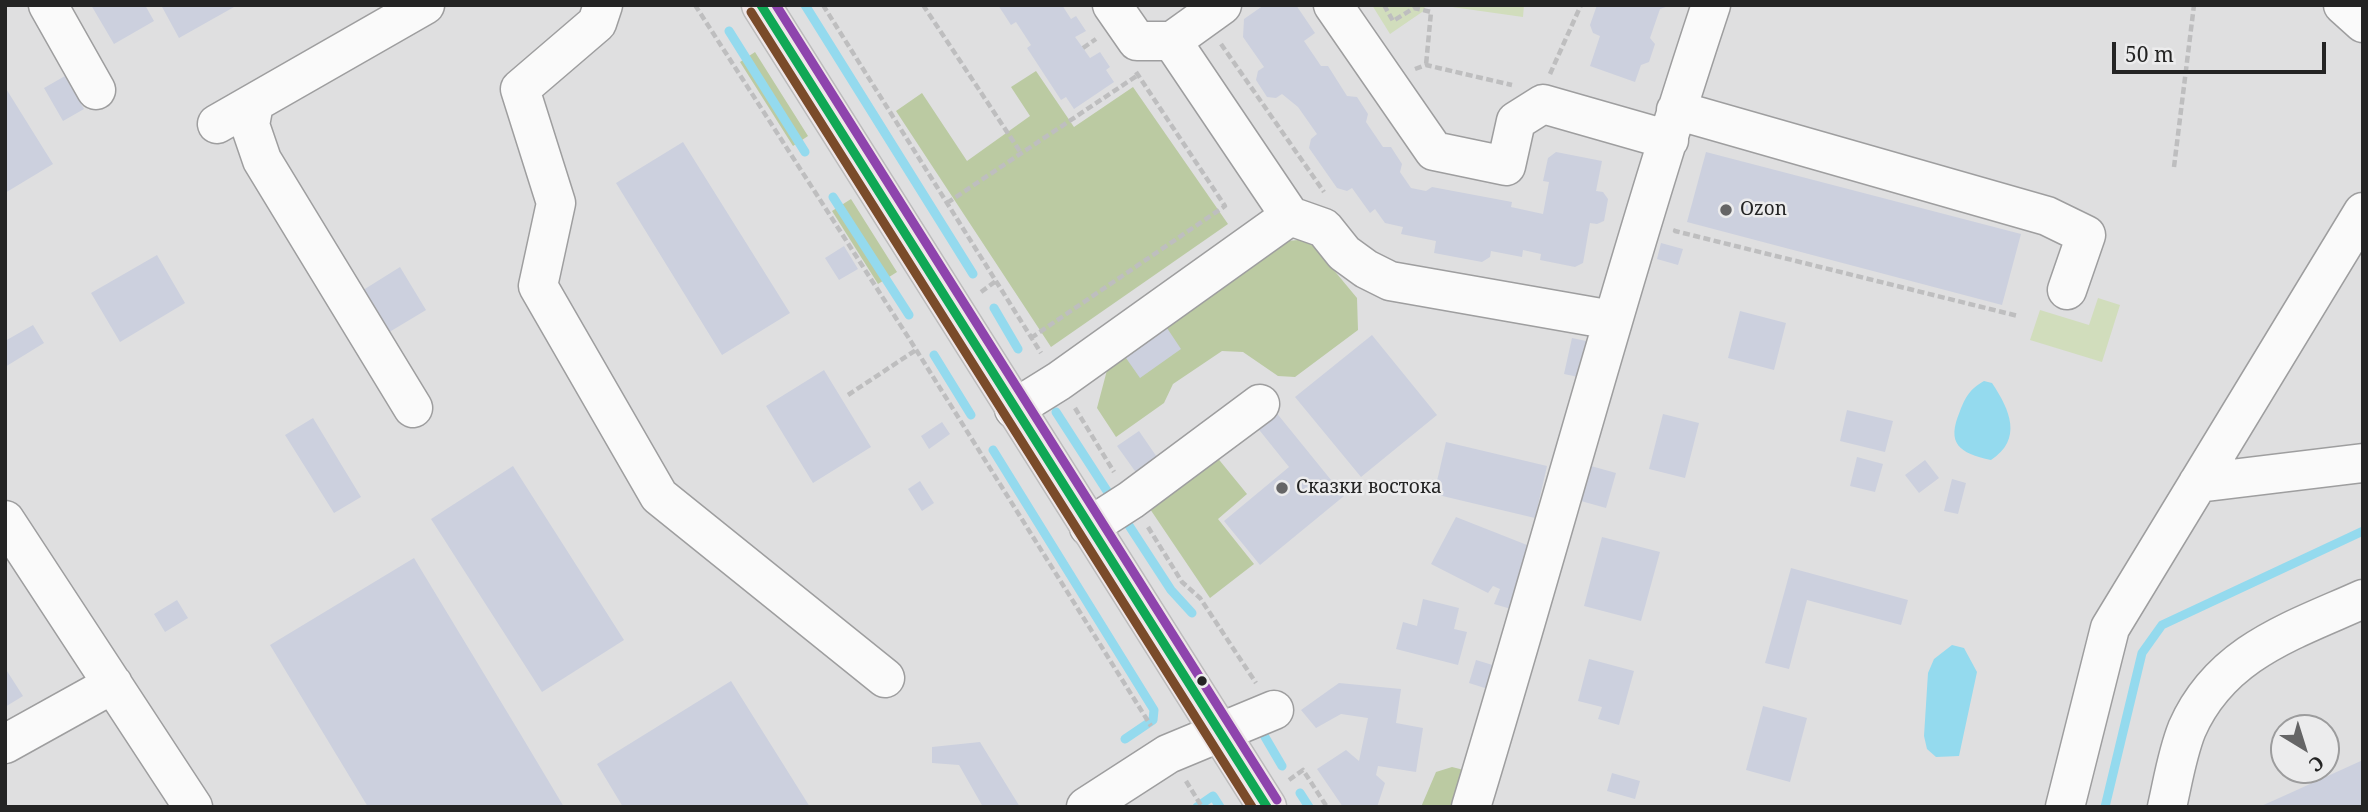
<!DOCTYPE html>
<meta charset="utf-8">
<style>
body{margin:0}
#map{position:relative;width:2368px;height:812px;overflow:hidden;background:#dfdfe0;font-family:"Noto Serif",serif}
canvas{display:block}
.frame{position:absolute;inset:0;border:7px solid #242424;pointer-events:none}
.north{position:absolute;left:2270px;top:714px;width:70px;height:70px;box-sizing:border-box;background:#ececed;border:2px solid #9c9c9d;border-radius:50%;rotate:142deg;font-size:19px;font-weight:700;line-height:28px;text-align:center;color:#242424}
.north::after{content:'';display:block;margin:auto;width:24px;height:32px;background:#656566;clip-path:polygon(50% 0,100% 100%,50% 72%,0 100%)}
.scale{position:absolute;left:2112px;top:42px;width:214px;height:32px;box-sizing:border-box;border:4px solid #242424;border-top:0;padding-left:9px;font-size:21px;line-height:24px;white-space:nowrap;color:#242424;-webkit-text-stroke:5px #ececed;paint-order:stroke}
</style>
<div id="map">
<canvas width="2368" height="812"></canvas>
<div class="frame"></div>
<div class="north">С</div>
<div class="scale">50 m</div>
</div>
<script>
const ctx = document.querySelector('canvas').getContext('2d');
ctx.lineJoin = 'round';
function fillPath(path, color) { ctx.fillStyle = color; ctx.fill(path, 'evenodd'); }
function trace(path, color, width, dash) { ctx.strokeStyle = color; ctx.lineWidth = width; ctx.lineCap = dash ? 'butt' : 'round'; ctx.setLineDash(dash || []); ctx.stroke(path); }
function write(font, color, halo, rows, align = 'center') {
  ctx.font = font + ' "Noto Serif",serif'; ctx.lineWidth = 5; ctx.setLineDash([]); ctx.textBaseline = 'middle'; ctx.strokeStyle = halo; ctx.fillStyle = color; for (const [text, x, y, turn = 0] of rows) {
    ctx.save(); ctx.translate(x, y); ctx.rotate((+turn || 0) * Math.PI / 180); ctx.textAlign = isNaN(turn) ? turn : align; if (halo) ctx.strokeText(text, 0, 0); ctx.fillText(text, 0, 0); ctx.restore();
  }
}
const green = new Path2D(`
 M1372 5H1424L1425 10 1390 34Z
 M1438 5H1524L1523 17Z
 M2098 298 2120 305 2102 362 2030 340 2040 310 2089 325Z`);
const forest = new Path2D(`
 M755 52 808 136 793 146 740 62Z
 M1036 71 1074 127 1133 87 1228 224 1051 347 896 111 922 93 967 161 1030 116 1011 87Z
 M851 199 897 272 878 284 832 211Z
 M1308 239 1357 298 1358 330 1295 377 1278 376 1243 352 1222 351 1173 384 1164 403 1116 437 1097 408 1111 355 1268 243Z
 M1216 456 1247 494 1218 519 1254 564 1210 598 1148 506Z
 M1452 767 1468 771 1456 807H1421L1436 772Z`);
const water = new Path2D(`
 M1984 381 1992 383C2010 410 2023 439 1991 460 1959 453 1946 444 1960 411 1966 396 1970 389 1984 381Z
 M1952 645 1964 648 1977 672 1959 756 1936 757 1927 749 1924 736 1928 673 1934 659Z`);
const stream = new Path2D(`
 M805 5 973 274
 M729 31 805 152
 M833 197 909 315
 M994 308 1018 349
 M934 355 971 415
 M1056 412 1109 494
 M993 450 1154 710 1153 720 1125 739
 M1128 524 1171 590 1192 613
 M1265 737 1282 766
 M1300 793 1309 807
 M1197 807 1213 796 1220 807
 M2105 807 2142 653 2162 625 2363 531`);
const building = new Path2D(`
 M91 5H145L154 21 114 44Z
 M161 5H233L234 7 179 38Z
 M998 5H1062L1071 19 1076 16 1086 31 1075 37 1083 48 1090 58 1100 52 1110 67 1106 70 1114 82 1074 109 1066 97 1061 100 1027 48 1031 45 1016 22 1011 25Z
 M1264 5H1296L1315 33 1304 41 1321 66H1328L1347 96 1357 97 1368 114 1366 122 1383 147H1391L1402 164 1400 172 1411 188 1426 191 1432 187 1512 202 1511 207 1543 214 1549 182 1543 181 1548 158 1556 152 1602 161 1596 191 1603 192 1608 199 1604 221 1597 224 1590 223 1583 263 1575 267 1540 260 1541 254 1523 250 1522 257 1491 251 1490 257 1482 262 1434 253 1436 241 1401 234 1403 227 1385 223 1375 209 1370 213 1352 188 1347 191 1337 188 1309 148 1311 139 1317 134 1298 107 1282 94 1276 98 1267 97 1256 80 1258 71 1264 67 1243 37 1244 19Z
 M1597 5H1671L1660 9 1650 38 1655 44 1649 62 1641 65 1635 82 1590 66 1600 36 1593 33 1590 25Z
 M65 76 84 109 63 121 44 88Z
 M5 87 53 164 5 193Z
 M683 142 790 313 722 355 616 183Z
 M1706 152 2021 234 2002 305 1687 222Z
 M1661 243 1683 249 1678 265 1657 259Z
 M844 246 858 269 839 280 825 258Z
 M157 255 185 303 120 342 91 293Z
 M400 267 426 310 386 334 360 292Z
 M1740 311 1786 323 1774 370 1728 358Z
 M33 325 44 343 5 367V341Z
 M1167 328 1181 349 1140 378 1126 358Z
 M1372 335 1437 415 1361 477 1295 397Z
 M1572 338 1591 342 1583 378 1564 374Z
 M824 370 871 447 813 483 766 406Z
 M1847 410 1893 421 1885 452 1840 441Z
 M1275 411 1344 496 1260 565 1224 521 1289 467 1256 426Z
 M1663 414 1699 423 1685 478 1649 469Z
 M313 418 361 497 334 513 285 435Z
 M942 422 950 434 929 449 921 436Z
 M1139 431 1161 463 1140 478 1117 446Z
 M1446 442 1547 466 1535 518 1434 494Z
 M1857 457 1883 464 1875 492 1850 486Z
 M1925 460 1939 478 1919 493 1905 475Z
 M513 466 624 640 542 692 431 519Z
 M1591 466 1616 473 1606 508 1581 501Z
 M1952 479 1966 483 1958 514 1944 511Z
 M920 481 934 503 922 511 908 489Z
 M1456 517 1527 545 1511 609 1494 604 1500 589 1493 586 1488 593 1431 564Z
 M1602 537 1660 552 1641 621 1584 606Z
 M414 558 521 735 564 807H368L270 645Z
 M1791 568 1908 600 1901 625 1807 600 1789 669 1765 663Z
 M1423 599 1459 608 1454 629 1467 632 1458 665 1396 649 1403 622 1417 626Z
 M177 600 188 618 165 632 154 614Z
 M1589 659 1634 671 1619 725 1598 719 1602 707 1578 701Z
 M1476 660 1496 666 1488 689 1469 683Z
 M5 668 23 696 5 707Z
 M731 681 810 807H623L597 764Z
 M1339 683 1401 689 1396 723 1423 728 1416 772 1378 766 1376 775 1385 783 1377 807H1343L1317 769 1346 750 1359 761 1368 718 1341 714 1316 728 1301 710Z
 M1763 706 1807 718 1790 782 1746 770Z
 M980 742 1020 807H983L959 765 932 763V747Z
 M2363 760V807H2259L2288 794Z
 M1612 773 1640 781 1635 799 1607 791Z`);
const path = new Path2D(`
 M695 5 910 340 1151 726
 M823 5 1041 353
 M923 5 1021 153
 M1384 5 1393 21 1414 8 1431 12 1426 65
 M1221 44 1324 192
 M1083 48 1096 39
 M1415 69 1426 65 1512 85
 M1550 74 1581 5
 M2174 167 2194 5
 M947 203 1138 75
 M1676 229 1675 231 2018 316
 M981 292 996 281
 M1031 338 1225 206 1136 72
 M848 395 916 350
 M1075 408 1114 472
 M1148 527 1182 582 1200 598 1256 683
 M1289 780 1303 770 1327 807
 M1186 781 1202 807`);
const minor = new Path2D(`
 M48 5 96 90
 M603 5 597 23 520 89 556 203 538 286 659 496 885 678
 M1112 5 1137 41H1172
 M1222 5 1172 41 1290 216
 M1333 5 1434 151 1506 166 1516 121 1543 104 1669 140
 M2343 5 2363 23
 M254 104 250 125 262 160 413 408
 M1676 110 2047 216 2086 235 2067 290
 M217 124 425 5
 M1014 409 1059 381 1290 216 1324 228 1344 253 1366 269 1390 281 1612 320
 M2198 483 2363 463
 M5 520 193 807
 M1089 527 1131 500 1260 404
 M5 744 113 684
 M1086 807 1168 754 1274 710
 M1471 807C1552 540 1623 270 1711 5
 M2065 807 2110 628 2363 212
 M2167 807C2173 781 2177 754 2187 729 2221 652 2292 631 2363 599`);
const major = new Path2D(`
 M761 5 1267 807`);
const bus1 = new Path2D(`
 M761 5 1267 807`);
const bus2 = new Path2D(`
 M751 12 1252 807`);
const bus3 = new Path2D(`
 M776 5 1277 800`);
const markers = [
 [1726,210,7,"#656566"],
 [1282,488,7,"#656566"],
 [1202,681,6,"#242424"]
];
const poiNames = [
 ["Ozon",1740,210],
 ["Сказки востока",1296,488]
];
fillPath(green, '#d1ddbc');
fillPath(forest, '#bbcaa2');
fillPath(water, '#94daee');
trace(stream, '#94daee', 9);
fillPath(building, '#ccd0de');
trace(minor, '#9e9e9f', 41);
trace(major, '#bcbcbc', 41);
trace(path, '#bebebf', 4.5, [7, 3.5]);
trace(minor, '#fafafa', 38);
trace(major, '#efe7e9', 38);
trace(bus1, '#10a855', 9);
trace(bus2, '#7a4b2a', 9);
trace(bus3, '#8e44ad', 9);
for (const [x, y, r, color] of markers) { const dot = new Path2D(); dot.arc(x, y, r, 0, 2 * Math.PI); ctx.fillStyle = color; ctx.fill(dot); trace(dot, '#ececed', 2.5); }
write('19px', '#242424', '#ececed', poiNames, 'left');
</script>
